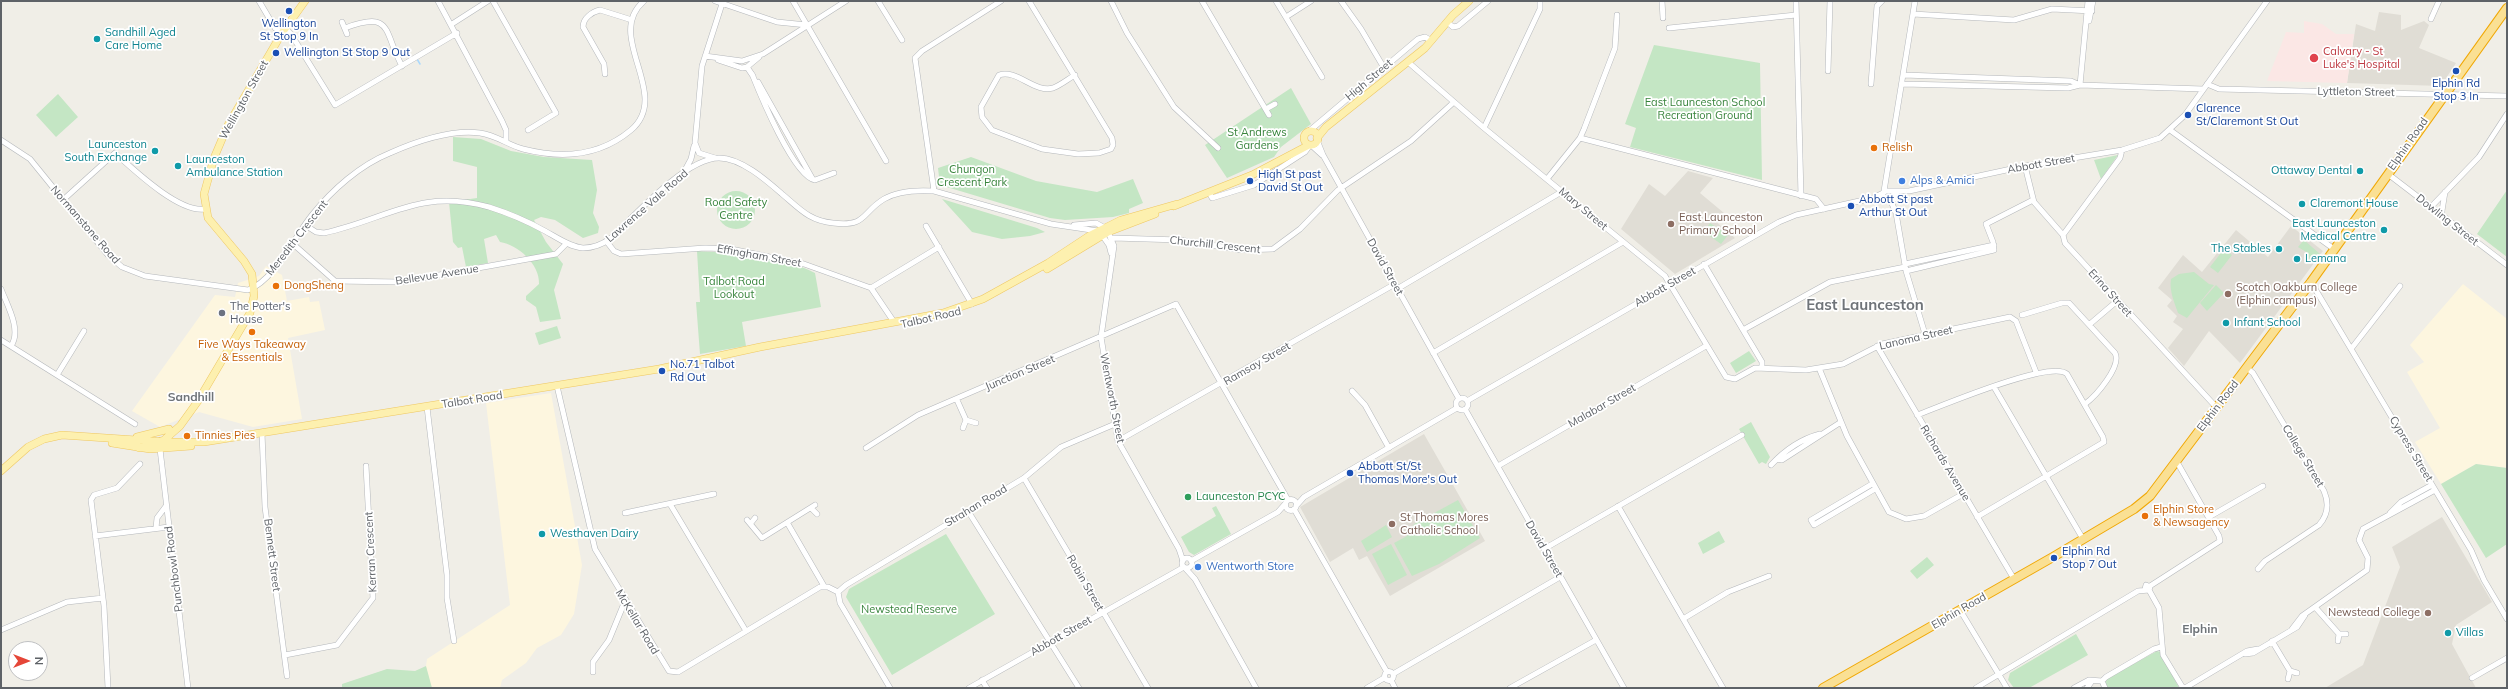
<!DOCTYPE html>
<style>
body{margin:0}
#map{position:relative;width:2508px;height:689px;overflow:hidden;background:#f0eee7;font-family:Mulish,sans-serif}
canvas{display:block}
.frame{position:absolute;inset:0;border:2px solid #5e6267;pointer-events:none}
.north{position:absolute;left:8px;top:641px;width:40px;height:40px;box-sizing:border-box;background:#fff;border:1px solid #bfc0c2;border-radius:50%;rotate:90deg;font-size:11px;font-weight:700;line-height:16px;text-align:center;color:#5e6267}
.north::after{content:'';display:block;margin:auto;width:14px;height:18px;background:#e54638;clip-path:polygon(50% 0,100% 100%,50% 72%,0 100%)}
</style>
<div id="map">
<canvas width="2508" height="689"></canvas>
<div class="frame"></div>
<div class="north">N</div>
</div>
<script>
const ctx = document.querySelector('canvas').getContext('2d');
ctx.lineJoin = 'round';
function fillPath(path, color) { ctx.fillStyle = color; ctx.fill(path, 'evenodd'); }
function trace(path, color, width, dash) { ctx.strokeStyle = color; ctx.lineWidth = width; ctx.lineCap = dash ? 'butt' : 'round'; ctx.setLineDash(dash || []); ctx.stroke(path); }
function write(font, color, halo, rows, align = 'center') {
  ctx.font = font + ' Mulish,sans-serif'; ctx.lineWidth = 3.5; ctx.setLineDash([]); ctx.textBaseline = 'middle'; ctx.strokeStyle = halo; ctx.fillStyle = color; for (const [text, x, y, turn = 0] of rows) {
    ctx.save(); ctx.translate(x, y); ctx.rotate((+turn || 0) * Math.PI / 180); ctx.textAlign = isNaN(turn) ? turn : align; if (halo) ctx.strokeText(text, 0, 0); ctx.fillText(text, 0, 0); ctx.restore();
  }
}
const commercial = new Path2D(`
 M266 266 282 275 287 301 309 297 310 302 319 301 325 330 288 338 302 419 253 427 199 412 160 427 132 411 215 295 235 297 238 283 259 276Z
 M2463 284 2507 319V468L2476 464 2441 484 2415 442 2440 428 2407 372 2424 362 2410 345Z
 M551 393 582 565 574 614 561 635 537 648 526 663 502 680 500 688H431L426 666 427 659 510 605 486 403Z`);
const education = new Path2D(`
 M2379 12 2401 15V30L2424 21 2429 25 2419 48 2456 63 2441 86 2347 83 2356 24 2375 31Z
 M1688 171 1713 178 1700 193 1724 213 1714 220 1735 238 1675 274 1621 229 1649 184 1665 196Z
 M2291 226 2323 251 2240 363 2209 331 2184 366 2168 348 2183 329 2173 322 2177 316 2167 306 2172 300 2158 288 2183 255 2202 272 2236 230 2268 257Z
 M1424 434 1485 541 1390 596 1367 556 1359 560 1353 548 1330 562 1300 507Z
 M2442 517 2492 602 2456 625 2452 644 2476 688H2325L2363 665 2400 567 2392 547Z`);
const medical = new Path2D(`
 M2304 21 2322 24 2336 34H2354L2347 83 2267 81 2286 32 2304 33Z`);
const green = new Path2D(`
 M1654 45 1760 63 1762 180 1630 147 1636 128 1625 124Z
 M1291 88 1311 124 1281 147 1274 157 1227 178 1205 145Z
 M58 94 78 117 56 137 36 115Z
 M453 137 481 139 511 151 544 157 592 160 597 190 593 213 599 227 598 233 583 238 555 220 541 217 534 220 546 242 563 264 554 290 561 319 540 322 536 307 526 300V296L539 284C540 264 518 245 500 242L496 235 484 239 488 263 466 267 462 247 458 248 453 242 449 202 477 198V167L453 161Z
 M2118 155 2101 179 2094 160Z
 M971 157 1036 181 1097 192 1133 179 1143 203 1129 209V213L1113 217 1065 220 1050 218 940 185 938 168Z
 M2507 190V257L2477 234Z
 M717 210a19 19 0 1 1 38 0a19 19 0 1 1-38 0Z
 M942 199 1037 228 1045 232 1030 236 1002 239 972 232Z
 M1710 223 1728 235 1721 244 1704 232Z
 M2304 240 2320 254 2314 262 2308 259V253L2298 247Z
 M2224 249 2232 255 2218 273 2210 267Z
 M697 251C733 253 783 256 815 273L821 307 742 322 746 346 700 354 696 302H700Z
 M2194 272 2209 284 2214 285 2187 318 2178 313C2174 302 2169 290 2171 279L2179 274Z
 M2216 285 2224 293 2207 311 2200 303Z
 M557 326 561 338 539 345 535 333Z
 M1749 351 1756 361 1736 373 1730 363Z
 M1751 422 1770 457 1766 464 1762 462 1759 464 1739 429Z
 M2476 464 2507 468V544L2486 558 2441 484Z
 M1458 500 1480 538 1439 564 1412 576 1394 543 1407 536 1414 524Z
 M1216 506 1231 534 1194 555 1189 552 1181 537 1216 516 1212 508Z
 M1386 525 1392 537 1367 552 1361 541Z
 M1719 531 1725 542 1703 554 1698 543Z
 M946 534 995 614 892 675 846 597 849 589Z
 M1391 544 1407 575 1388 585 1372 554Z
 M1927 557 1934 565 1917 579 1910 571Z
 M2076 634 2088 655 2029 688H2014L2008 680 2010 673Z
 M2157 651 2161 652 2179 688H2108L2105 682 2108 678Z
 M426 666 432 688H342V684L387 669 415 671Z`);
const stream = new Path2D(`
 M417 59 420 64`);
const minor = new Path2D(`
 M259 1 275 28 282 33
 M438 1 502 121 506 130V142
 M493 1 556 113 528 130
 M715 1 777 22 807 25
 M793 1 886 161
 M878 1 902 40
 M1029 1 1112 138 1113 145 1111 149 1099 153 1078 154 1042 149 992 130 982 117 981 107 999 75C1017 69 1034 93 1053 88 1061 85 1068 79 1075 75
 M1111 1 1127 33 1174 107 1218 148
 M1202 1 1269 115
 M1276 1 1322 77
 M1341 1 1361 29 1384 68
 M1662 1 1663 18
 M1796 1 1801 196
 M1913 14 2014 20 2052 9 2092 11
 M1286 17 1311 1
 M2431 19 2439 1
 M2089 21 2093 1
 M342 22 347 34
 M1447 22 1453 27 1458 26 1488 1
 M452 24 488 1
 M285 28 291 34 335 105 457 33
 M345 28C393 10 383 31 402 66
 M1669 28 1796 15
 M705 56 742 61 763 54 846 1
 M718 60 742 68 747 67
 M1408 62 1484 128 1665 276 1726 377 1735 379 1755 368 1806 370 1843 364 1882 344 2010 317 2016 321 2036 372
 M747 67 753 76
 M747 67 759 57
 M1828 71 1830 1
 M605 74 604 64 583 27C583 18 592 12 600 10L632 20
 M752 74C760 94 794 177 815 180L834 173
 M1904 75 2071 81 2080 85
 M758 82 812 178
 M1871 84 1877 6 1882 1
 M1903 84 2068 88 2080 85 2203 89
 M2207 84 2219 89 2507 96
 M2080 85 2088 1
 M1266 109 1275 104
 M1484 128 1540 9V1
 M2170 130 2334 249
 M1308 132 1418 39 1425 37 1432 41
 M1580 138 1816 199 1824 209
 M1 140 30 159 108 255 122 267 145 276 248 290C274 281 295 236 312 215 332 190 360 165 390 153 417 141 450 129 480 133 496 135 508 145 523 149 562 159 599 157 631 130 673 94 603 36 644 1
 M1317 140 1323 155 1459 399
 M1311 145 1322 155
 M715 158 699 153 695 143 702 66 722 4
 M2025 166 2034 202 2063 235 2065 243 2217 408
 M684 172 691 159 694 146
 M2388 174 2507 265
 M1547 179 1580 138 1584 129 1615 48 1617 15
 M934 191 915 58 922 51 1001 1
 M1884 191 1915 1
 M1209 192 1212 198 1254 185 1305 152 1310 145
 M1893 192 1897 195 1895 199 1883 197V193L1886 191H1909L2025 166 2122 150 2160 138 2185 115 2267 1
 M1890 199 1896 213 1906 271 1925 334
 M63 200 115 153C134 170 179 213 205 209
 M2430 208 2479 157 2507 114
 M2441 217 2445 192
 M305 225 316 232 324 233C388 219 419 188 489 207 508 213 527 221 545 231 556 237 570 247 583 248 594 248 603 244 611 238 635 215 686 158 719 158 741 158 766 180 782 194 799 208 809 221 833 223 867 227 861 213 884 199 899 190 918 190 934 191L1051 224 1098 231
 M1074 225 1096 223 1105 228
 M926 226 972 304
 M1108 232 1114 246 1101 337 1118 441 1179 549 1183 561
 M1102 235 1109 245 1111 253
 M2063 235 2120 158 2122 150
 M1113 238 1180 240 1241 250 1273 249 1300 229 1338 190 1411 141 1454 102
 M607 242 614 251 621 254 705 248 731 249 804 264 871 288 894 322
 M292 243 335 281 400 282 556 254 567 243
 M1704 264 1762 362V368
 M1905 264 1994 245
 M1906 271 1994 250 1993 242 1986 224 2033 200
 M2311 282 2471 550 2484 580 2507 619
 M871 288 939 247
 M1 289C7 305 22 330 11 346
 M1397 289 1563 191
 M2022 315 2062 303H2069L2115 353C2122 366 2096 396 2085 404
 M2090 324 2117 301
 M1743 330 1830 282 1905 267
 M1 340 135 424
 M1877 346 2014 579
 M2351 349 2400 286
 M1433 353 1623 242
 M1819 368 1847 436 1889 512 1906 519 1924 516 1963 494
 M2247 368 2253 373 2324 491C2329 503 2328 515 2319 525L2265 561 2258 569
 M57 375 84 331
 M557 386 595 549 669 671 678 672 820 587H828L838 592
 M1994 387 2083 539
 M1352 391 1365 405 1389 448
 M1456 404a6 6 0 1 1 12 0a6 6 0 1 1-12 0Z
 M957 400 966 420 976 423
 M1467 401 1779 222 1796 215 1873 198 1883 193
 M427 407 447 575V598L454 641
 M1465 409 1624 688
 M1917 415C1939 407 2051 359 2067 374L2103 437 2104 442 1977 517
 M963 428 966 420
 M262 433 265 507 287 676
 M1118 441 1395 284
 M866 448 918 415 1176 304 1288 500
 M160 449 188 688
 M1777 459 1782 460 1841 422
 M1771 465C1784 451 1801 439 1820 434
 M1498 466 1706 346
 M1024 478 1148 688
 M1872 484 1811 520 1814 525 1875 489
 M1285.5 505a5.5 5.5 0 1 1 11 0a5.5 5.5 0 1 1-11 0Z
 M670 504 746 631
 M1296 506 1304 497 1457 408
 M1618 506 1723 688
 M812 509 817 514
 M1294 509 1387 672
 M968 511 1079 688
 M625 513 714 494
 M2390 513 2401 502 2432 485
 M2209 517 2263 486
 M747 520 762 538 815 505
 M751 523 755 518
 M788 524 824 586
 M156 528 157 518 166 506
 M95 536 169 527
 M1544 549 1742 435
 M1182 563a5 5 0 1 1 10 0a5 5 0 1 1-10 0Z
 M1191 561 1278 512 1285 504
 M1185 568 1195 579 1256 688
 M2150 586 2220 541 2219 536 2177 462
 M2149 590 2159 608 2163 655 2183 688
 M838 592 846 585 1024 478 1061 447 1115 424
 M838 592 840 603 890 688
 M2315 607 2339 634H2346
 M1960 610 2007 688
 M1683 619 1728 592 1769 576
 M2292 629 2302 616 2367 570 2368 558 2359 540 2363 529 2435 490
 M1 630 67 602 103 598
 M2272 641 2290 671 2288 679
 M2338 641 2339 634
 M2245 654 2253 653 2297 627 2305 615
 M285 655 337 645 373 598 366 466
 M2290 671 2297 673
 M1384.5 676a4.5 4.5 0 1 1 9 0a4.5 4.5 0 1 1-9 0Z
 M593 672V662L609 640 625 601
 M1393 674 1560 577
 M2472 678 2507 658
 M982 680 987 688
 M1391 680 1395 688
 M108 688 104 606 91 500 94 495 117 488 140 464
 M969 688 1184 567
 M1367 688 1384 678
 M1510 688 1596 640
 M1976 688 2138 591 2149 590 2150 587 2146 585 2145 589
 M2074 688 2089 680 2102 681
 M2087 688 2092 681
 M2105 688 2102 681 2106 677 2154 649 2161 647
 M2185 688 2247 651 2258 649`);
const major = new Path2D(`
 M1304 138a7 7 0 1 1 14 0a7 7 0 1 1-14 0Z
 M1317 138 1326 127 1425 48 1453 15 1469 1
 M1174 206 1252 175 1309 145
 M1047 269 1108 232 1155 214
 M137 437 169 429
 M112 443 150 449 191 446
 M139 448 164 440 180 426 198 401 250 313 254 296 252 274 244 261 208 218 204 194 214 158 228 125 282 33 305 1
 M1 471 28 447 44 439 62 435 166 442H204L659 369 760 347 943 313 983 299 1048 263 1089 236 1121 220 1177 204`);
const highway = new Path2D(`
 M1823 688 2053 557 2134 509 2150 496 2311 282 2507 8`);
const markers = [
 [289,11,4,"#1a4fb4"],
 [97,39,4,"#0f9aa8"],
 [276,53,4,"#1a4fb4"],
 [2314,58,5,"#e0444e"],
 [2456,71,4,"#1a4fb4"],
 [2188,115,4,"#1a4fb4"],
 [1874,148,4,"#e8710a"],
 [155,151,4,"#0f9aa8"],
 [178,166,4,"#0f9aa8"],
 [2360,171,4,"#0f9aa8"],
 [1250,181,4,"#1a4fb4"],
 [1902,181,4,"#3f7fe0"],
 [2302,204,4,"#0f9aa8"],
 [1851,206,4,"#1a4fb4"],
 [1671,224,4,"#8d6e63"],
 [2384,230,4,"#0f9aa8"],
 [2279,249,4,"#0f9aa8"],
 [2297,259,4,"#0f9aa8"],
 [276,286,4,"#e8710a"],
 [2228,294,4,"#8d6e63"],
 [222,313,4,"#6b7280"],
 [2226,323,4,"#0f9aa8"],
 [252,332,4,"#e8710a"],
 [662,371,4,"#1a4fb4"],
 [187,436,4,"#e8710a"],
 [1350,473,4,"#1a4fb4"],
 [1188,497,4,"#2e9e5b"],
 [2145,516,4,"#e8710a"],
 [1392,524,4,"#8d6e63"],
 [542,534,4,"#0f9aa8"],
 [2054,558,4,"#1a4fb4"],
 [1198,567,4,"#3f7fe0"],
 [2428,613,4,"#8d6e63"],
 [2448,633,4,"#0f9aa8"]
];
const transitNames = [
 ["Wellington",289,24,"center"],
 ["St Stop 9 In",289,37,"center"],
 ["Wellington St Stop 9 Out",284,53],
 ["Elphin Rd",2456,84,"center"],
 ["Stop 3 In",2456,97,"center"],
 ["Clarence",2196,109],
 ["St/Claremont St Out",2196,122],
 ["High St past",1258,175],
 ["David St Out",1258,188],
 ["Abbott St past",1859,200],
 ["Arthur St Out",1859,213],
 ["No.71 Talbot",670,365],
 ["Rd Out",670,378],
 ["Abbott St/St",1358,467],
 ["Thomas More's Out",1358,480],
 ["Elphin Rd",2062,552],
 ["Stop 7 Out",2062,565]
];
const cultureNames = [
 ["Sandhill Aged",105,33],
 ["Care Home",105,46],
 ["Launceston",147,145,"right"],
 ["South Exchange",147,158,"right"],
 ["Launceston",186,160],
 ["Ambulance Station",186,173],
 ["Ottaway Dental",2352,171,"right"],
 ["Claremont House",2310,204],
 ["East Launceston",2376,224,"right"],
 ["Medical Centre",2376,237,"right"],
 ["The Stables",2271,249,"right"],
 ["Lemana",2305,259],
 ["Infant School",2234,323],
 ["Westhaven Dairy",550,534],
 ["Villas",2456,633]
];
const healthNames = [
 ["Calvary - St",2323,52],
 ["Luke's Hospital",2323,65]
];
const streetNames = [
 ["High Street",1369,80,-40],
 ["Lyttleton Street",2356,92,1],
 ["Wellington Street",244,100,-61],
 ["Elphin Road",2408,144,-55],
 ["Abbott Street",2041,164,-10],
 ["Lawrence Vale Road",647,206,-41],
 ["Mary Street",1583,209,40],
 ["Dowling Street",2447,220,38],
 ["Normanstone Road",85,225,49],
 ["Meredith Crescent",297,238,-52],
 ["Churchill Crescent",1215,245,6],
 ["Effingham Street",759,256,10],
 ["David Street",1385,267,61],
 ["Bellevue Avenue",437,275,-9],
 ["Abbott Street",1665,287,-30],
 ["Erina Street",2110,293,48],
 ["Talbot Road",931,318,-13],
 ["Lanoma Street",1916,338,-13],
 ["Ramsay Street",1257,364,-30],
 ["Junction Street",1020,373,-23],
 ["Wentworth Street",1112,398,79],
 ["Talbot Road",472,400,-9],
 ["Malabar Street",1602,406,-30],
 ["Elphin Road",2218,406,-53],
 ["Cypress Street",2411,449,59],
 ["College Street",2303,456,59],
 ["Richards Avenue",1945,463,59],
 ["Strahan Road",976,506,-31],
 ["David Street",1544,549,60],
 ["Kerran Crescent",371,552,-93],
 ["Bennett Street",272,555,83],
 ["Punchbowl Road",174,569,-97],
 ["Robin Street",1085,583,60],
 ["Elphin Road",1959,611,-30],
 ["McKellar Road",637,622,59],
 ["Abbott Street",1061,636,-30]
];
const parkNames = [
 ["East Launceston School",1705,103],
 ["Recreation Ground",1705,116],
 ["St Andrews",1257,133],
 ["Gardens",1257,146],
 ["Chungon",972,170],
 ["Crescent Park",972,183],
 ["Road Safety",736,203],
 ["Centre",736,216],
 ["Talbot Road",734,282],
 ["Lookout",734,295],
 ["Newstead Reserve",909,610]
];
const foodNames = [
 ["Relish",1882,148],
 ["DongSheng",284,286],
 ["Five Ways Takeaway",252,345,"center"],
 ["& Essentials",252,358,"center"],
 ["Tinnies Pies",195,436],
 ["Elphin Store",2153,510],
 ["& Newsagency",2153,523]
];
const shopNames = [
 ["Alps & Amici",1910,181],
 ["Wentworth Store",1206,567]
];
const educationNames = [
 ["East Launceston",1679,218],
 ["Primary School",1679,231],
 ["Scotch Oakburn College",2236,288],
 ["(Elphin campus)",2236,301],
 ["St Thomas Mores",1400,518],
 ["Catholic School",1400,531],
 ["Newstead College",2420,613,"right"]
];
const worshipNames = [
 ["The Potter's",230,307],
 ["House",230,320]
];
const leisureNames = [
 ["Launceston PCYC",1196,497]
];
const neighbourhoodNames = [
 ["Sandhill",191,397],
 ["Elphin",2200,629]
];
const districtNames = [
 ["East Launceston",1865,305]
];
fillPath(commercial, '#fdf6df');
fillPath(education, '#e0ddd5');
fillPath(medical, '#fbe7e5');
fillPath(green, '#c4e6c4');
trace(stream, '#aad8fd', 1.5);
trace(minor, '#b4b7bb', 6);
trace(major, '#eec762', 8);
trace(highway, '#f0a806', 10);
trace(minor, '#fff', 5);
trace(major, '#fdf0af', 7);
trace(highway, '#fae094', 8);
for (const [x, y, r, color] of markers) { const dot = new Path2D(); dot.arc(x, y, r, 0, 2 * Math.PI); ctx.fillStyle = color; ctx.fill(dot); trace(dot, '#fff', 1.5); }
write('11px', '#164399', '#fff', transitNames, 'left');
write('11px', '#0d838f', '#fff', cultureNames, 'left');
write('11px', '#be3a42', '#fff', healthNames, 'left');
write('11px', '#5e6267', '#fff', streetNames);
write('11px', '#38843c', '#fff', parkNames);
write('11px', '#c56008', '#fff', foodNames, 'left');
write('11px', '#366cbe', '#fff', shopNames, 'left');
write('11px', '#785e54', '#fff', educationNames, 'left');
write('11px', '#5b616d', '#fff', worshipNames, 'left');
write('11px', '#27864d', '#fff', leisureNames, 'left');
write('bold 12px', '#6f7479', '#fff', neighbourhoodNames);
write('bold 15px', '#6f7479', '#fff', districtNames);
</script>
